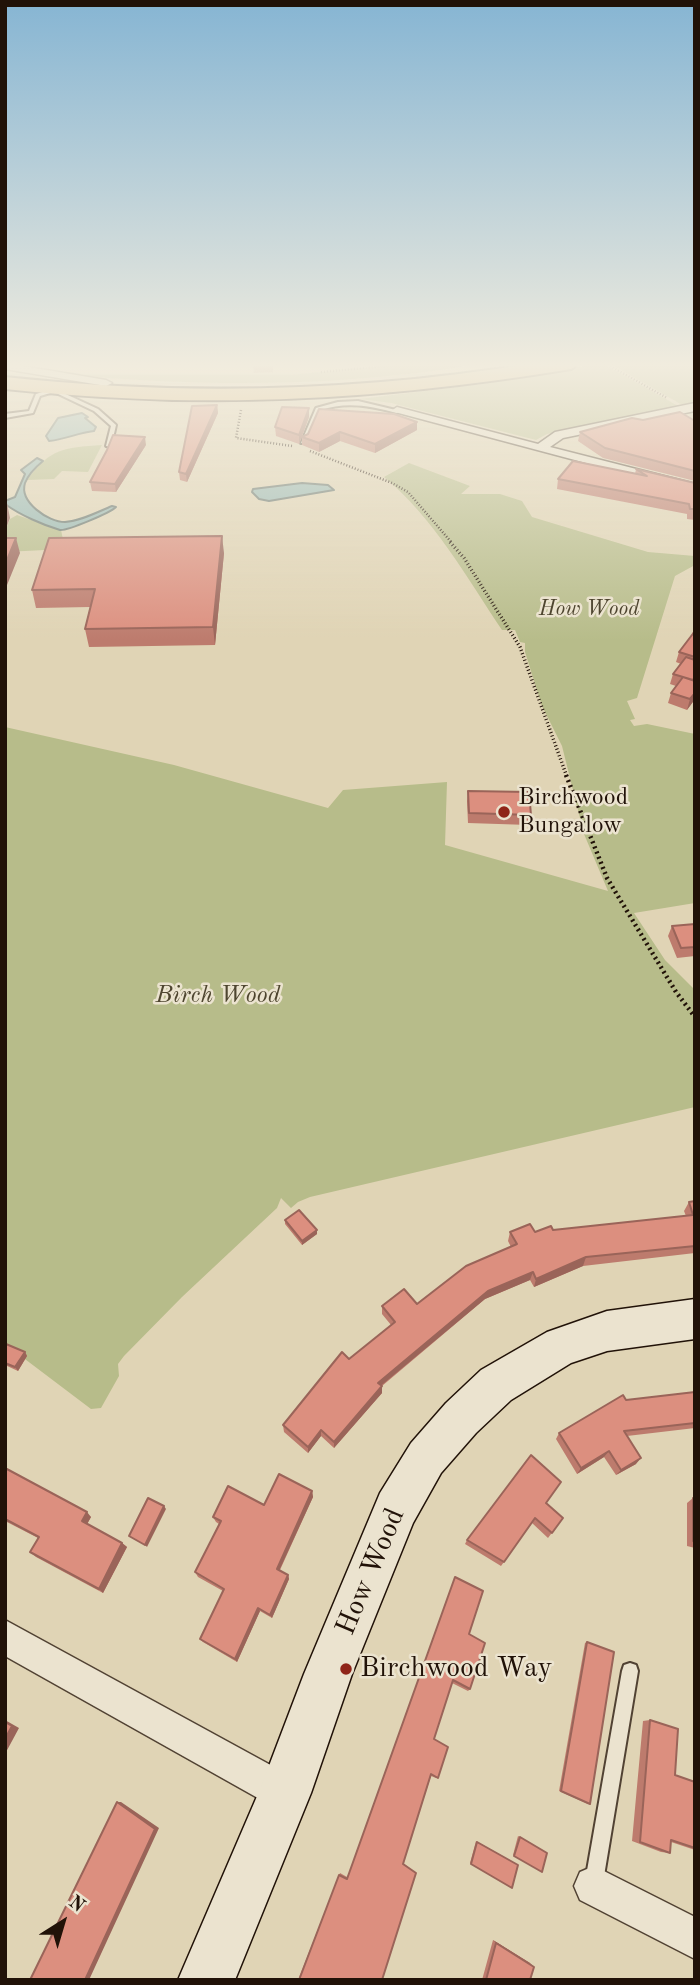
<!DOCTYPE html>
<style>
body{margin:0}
#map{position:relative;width:700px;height:1985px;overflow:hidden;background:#e0d4b5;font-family:"Old Standard TT",serif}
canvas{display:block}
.frame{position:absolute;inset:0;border:7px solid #211208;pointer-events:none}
.north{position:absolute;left:28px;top:1887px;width:70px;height:70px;-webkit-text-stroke:5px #ebe3cf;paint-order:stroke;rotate:37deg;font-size:19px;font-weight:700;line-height:28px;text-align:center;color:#211208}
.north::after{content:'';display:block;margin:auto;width:24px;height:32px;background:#211208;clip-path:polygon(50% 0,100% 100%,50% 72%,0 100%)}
</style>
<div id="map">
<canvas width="700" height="1985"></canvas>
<div class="frame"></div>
<div class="north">N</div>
</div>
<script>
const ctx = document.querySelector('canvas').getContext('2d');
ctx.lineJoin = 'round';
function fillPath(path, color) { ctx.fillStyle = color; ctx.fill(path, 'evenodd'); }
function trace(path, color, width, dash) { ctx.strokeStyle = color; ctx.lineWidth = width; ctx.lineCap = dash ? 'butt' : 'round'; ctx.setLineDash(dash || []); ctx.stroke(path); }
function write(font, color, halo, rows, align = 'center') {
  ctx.font = font + ' "Old Standard TT",serif'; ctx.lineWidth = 5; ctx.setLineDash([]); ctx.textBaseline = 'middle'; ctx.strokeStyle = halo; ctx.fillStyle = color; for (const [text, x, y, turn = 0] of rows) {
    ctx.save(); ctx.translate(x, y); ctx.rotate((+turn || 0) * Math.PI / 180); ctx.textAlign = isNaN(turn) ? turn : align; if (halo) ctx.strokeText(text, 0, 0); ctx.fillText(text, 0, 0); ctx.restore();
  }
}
const green = new Path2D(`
 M410 363 472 365C341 387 204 387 73 375H291Z
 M602 363 680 407 547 434 536 440 391 403 360 399 482 384Z
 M609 363H695V404L684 406Z
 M102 445 88 472 62 471 54 479 27 480C51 448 62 448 102 445Z
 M409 463 470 486 461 494H500L522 501 532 517 648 552 695 556V565L675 576 637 698 627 701 635 719 630 720 634 726 647 724 695 734V903L634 913 665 960 695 990V1107L310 1197 298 1202 291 1208 281 1198 277 1208 182 1297 124 1356 118 1364 119 1376 101 1408 91 1409 5 1344V727L174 765 328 808 343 790 447 782 445 845 608 891 584 834 562 746 542 706 525 652V643L520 642 515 630H502C467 578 433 517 384 477Z
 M17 515 61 530 65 549 5 552V531L10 519Z`);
const water = new Path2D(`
 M82 413 88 417 85 418 96 427 94 431C76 433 68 439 49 441L46 436 58 418Z
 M37 458 43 461C37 466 28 475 25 483 19 502 48 522 65 522 81 521 97 512 112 506L116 507C110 513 67 531 60 530 43 525 20 515 5 504V501L15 497 25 474 21 470Z
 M302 483 328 485 334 490 269 501 259 499 252 492 253 489Z`);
const pathFar2 = new Path2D(`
 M605 363 667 398
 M321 372 418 363
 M241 410 236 438 292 446
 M310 451 392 483 408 492 452 543`);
const pathFar1 = new Path2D(`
 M450 542 464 558 520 647 567 777`);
const path = new Path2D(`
 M566 775 607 878 676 992 695 1017`);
const lane = new Path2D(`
 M59 387 62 389 59 391 98 409 116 425 111 447 106 446 111 426 94 411 54 392 40 396 33 413 5 418V414L29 411 36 394Z
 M358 401 400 411 397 413C371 406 347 401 320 410L306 442 301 443 316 408 338 402Z
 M630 1663 636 1665 638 1671 603 1882 600 1888 594 1891 588 1888 585 1882 622 1671 624 1665Z`);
const street = new Path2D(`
 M5 363 106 380 112 383 106 386 5 369Z
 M695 403V411L563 438 550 447 695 484V492L391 411 397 407 538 444 555 432Z
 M5 1620 298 1780 304 1793 298 1806 285 1812 272 1806 5 1656Z
 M594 1866 695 1917V1959L580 1900 574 1886 580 1872Z`);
const secondary = new Path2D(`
 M695 1299V1339L607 1351 571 1363 511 1400 476 1433 441 1473 413 1523 352 1674 311 1793 235 1980H178L261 1787 304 1674 380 1493 411 1443 446 1403 481 1370 547 1332 607 1311Z`);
const highway = new Path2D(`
 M535 363H580L571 369C376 401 203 410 5 389V377C183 396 359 392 535 363Z`);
const wall = new Path2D(`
 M111 363H282L273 364V372L254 373 253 366H136L112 365Z
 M217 405 218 413 187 482 180 480 179 472Z
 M309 408V417L302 437 417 422V430L375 453 340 441 319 452 302 445V437L299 444 276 436 275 427Z
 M643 420 695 421V481L603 458 578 441 580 432Z
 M146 445 116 492 92 491 90 482Z
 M636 469 695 483V520L687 519V514L557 489 558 479 635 474Z
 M224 553 215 645 89 647 85 629 90 607 36 608 32 590Z
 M695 624V699L687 710 668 703 671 693 676 686 670 684 673 674 681 664 676 662 679 652 692 635Z
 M468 791 531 815 529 825 468 823 467 801Z
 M695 924V956L677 958 668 936 672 926Z
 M695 1201V1253L583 1266 534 1287 530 1280 485 1299 382 1386V1393L334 1448 321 1436 308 1453 284 1432 283 1425 349 1359 391 1325 382 1314V1306L417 1304 511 1247 508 1241 510 1232H535L686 1216 684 1211 689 1202Z
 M285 1220 317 1230V1234L302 1245 285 1224Z
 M5 1345 25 1352 27 1356 18 1371 5 1365Z
 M695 1392V1428L627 1436 636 1464 616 1475 604 1457 577 1474 556 1439 559 1433 626 1400Z
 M5 1468 91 1517 87 1524 122 1543 127 1547 103 1593 36 1557 30 1552 38 1538 5 1521Z
 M312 1491 313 1497 280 1570 288 1575 289 1579 272 1618 260 1611 237 1662 203 1642 200 1639 223 1591 198 1577 195 1572 219 1524 216 1522 213 1517 264 1505Z
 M693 1498H695V1548L687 1546V1503Z
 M546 1503 563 1518 548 1538 532 1523 501 1566 465 1544 467 1540Z
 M469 1634 470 1689 468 1691 452 1683 434 1739 438 1778H436L431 1776 403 1863 416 1873 298 1980 340 1873 347 1877Z
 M587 1642 590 1804H588L559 1791 585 1643Z
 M650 1720 675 1775 695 1782V1850L671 1842 670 1853 661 1852 632 1841 643 1721Z
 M518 1836 520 1837 542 1872 513 1855Z
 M476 1841 518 1865 512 1888 470 1863Z
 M493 1940 530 1963V1980H482Z`);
const shadedWall = new Path2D(`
 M217 405 218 413 187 482 186 474Z
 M309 408V417L299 444V435Z
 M417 422V430L375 453V444Z
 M340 432V441L319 452V443Z
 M145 437 146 445 116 492 115 484Z
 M7 503 10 518 5 531V507Z
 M222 536 224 553 215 645 213 627Z
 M16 538 20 553 5 590V565Z
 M695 693V699L687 710 690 699Z
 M317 1230V1234L302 1245V1241Z
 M586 1257 583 1266 534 1287 536 1279Z
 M533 1272 530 1280 485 1299 377 1389 378 1383 488 1291Z
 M25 1352 27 1356 18 1371 15 1367Z
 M382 1386V1393L334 1448V1442Z
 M321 1430V1436L308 1453V1447Z
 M609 1451 604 1457 577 1474 581 1468Z
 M641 1458 636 1464 616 1475 621 1470Z
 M312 1491 313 1497 278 1573 277 1569Z
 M164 1506 166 1509 147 1547 145 1545Z
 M87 1512 91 1517 86 1526 82 1521Z
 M122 1543 127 1547 103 1593 99 1589Z
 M288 1575 289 1579 272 1618 270 1615Z
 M258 1608 260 1611 237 1662 235 1659Z
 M5 1720 19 1728 5 1754Z
 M117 1802H121L159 1828 89 1980H85Z
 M493 1940 530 1963 534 1967 496 1943Z`);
const building = new Path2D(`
 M253 363H273V364H253Z
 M217 405 186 474 179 472 192 406Z
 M282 407 309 408 299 435 275 427Z
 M319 409 394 414 417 422 375 444 340 432 319 443 302 437 308 434Z
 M680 412 695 421V471L605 448 580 432 632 418 643 420Z
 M113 435 145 437 115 484 90 482 107 450Z
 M573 461 647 476 636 469 695 483V509H690L689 504 558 479Z
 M222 536 213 627 85 629 95 589 32 590 49 538Z
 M5 538H16L5 565Z
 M695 631V657L679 652Z
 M686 657 695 660V677L693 680 673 674Z
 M683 677 695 681V693L690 699 671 693Z
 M468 791 529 792 531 815 469 813Z
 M695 924V947L681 948 672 926Z
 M695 1201V1246L586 1257 536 1279 533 1272 488 1291 378 1383 382 1386 334 1442 321 1430 308 1447 283 1425 342 1352 349 1359 395 1322 382 1306 404 1289 417 1304 466 1266 517 1244 510 1232 530 1224 535 1232 551 1226 553 1230 693 1215 689 1202Z
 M299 1210 317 1230 302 1241 285 1220Z
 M6 1344 25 1352 15 1367 5 1363Z
 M695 1392V1423L624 1431 641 1458 621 1470 609 1451 581 1468 559 1433 623 1395 626 1400Z
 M531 1455 561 1482 546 1503 563 1518 552 1533 535 1518 504 1562 467 1540Z
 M5 1468 87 1512 82 1521 122 1543 99 1589 30 1552 39 1537 5 1519Z
 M279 1474 312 1491 277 1569 288 1575 270 1615 258 1608 235 1659 200 1639 224 1589 195 1572 221 1521 213 1517 228 1486 264 1505Z
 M148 1498 164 1506 145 1545 129 1536Z
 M693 1498H695V1542L693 1541Z
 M455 1577 483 1591 469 1634 485 1643 470 1689 453 1680 434 1739 448 1747 438 1778 431 1774 403 1864 416 1873 382 1980H299L339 1875 347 1879Z
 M587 1642 614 1652 590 1804 561 1791Z
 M650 1720 678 1729 675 1775 695 1782V1848L671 1840 670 1853 640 1842Z
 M5 1722 12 1726 5 1739Z
 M117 1802 155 1829 85 1980H30Z
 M520 1837 547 1853 542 1872 514 1856Z
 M477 1842 518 1865 512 1888 471 1864Z
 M496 1943 534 1967 530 1980H486Z`);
const markers = [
 [504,812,7,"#8f2418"],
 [346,1669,7,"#8f2418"]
];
const farParknames = [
 ["How Wood",589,609]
];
const poiNames = [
 ["Birchwood",518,798],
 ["Bungalow",518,826]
];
const parkNames = [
 ["Birch Wood",218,996]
];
const nearStreetnames = [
 ["How Wood",371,1572,-67]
];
const nearPoinames = [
 ["Birchwood Way",360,1669]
];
fillPath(green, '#b7bc8a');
fillPath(water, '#94b7b3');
trace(water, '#66756f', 2);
trace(lane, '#514233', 4);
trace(street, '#514233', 3);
trace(secondary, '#211208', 3);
trace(highway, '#211208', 4);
trace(pathFar2, '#211208', 2.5, [1, 2]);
trace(pathFar1, '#211208', 3.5, [1, 2.5]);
trace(path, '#211208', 4.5, [2, 3.5]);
fillPath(lane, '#ebe3cf');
fillPath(street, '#ebe3cf');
fillPath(secondary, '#ebe3cf');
fillPath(highway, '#e0ba7a');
fillPath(wall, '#bd7b6d');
fillPath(shadedWall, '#9a6459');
fillPath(building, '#dc8f7f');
trace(building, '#9a6459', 2);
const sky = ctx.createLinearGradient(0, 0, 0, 641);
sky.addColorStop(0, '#86b5d3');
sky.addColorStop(0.57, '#f1ecde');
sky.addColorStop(1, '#f1ecde00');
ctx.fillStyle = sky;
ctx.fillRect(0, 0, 700, 641);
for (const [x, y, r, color] of markers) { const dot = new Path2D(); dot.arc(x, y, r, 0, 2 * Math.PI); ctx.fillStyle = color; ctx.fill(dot); trace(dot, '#ebe3cf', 2.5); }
write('italic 21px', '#4e452f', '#ebe3cf', farParknames);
write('24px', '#211208', '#ebe3cf', poiNames, 'left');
write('italic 24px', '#4e452f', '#ebe3cf', parkNames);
write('28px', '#211208', '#ebe3cf', nearStreetnames);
write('28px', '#211208', '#ebe3cf', nearPoinames, 'left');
</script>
